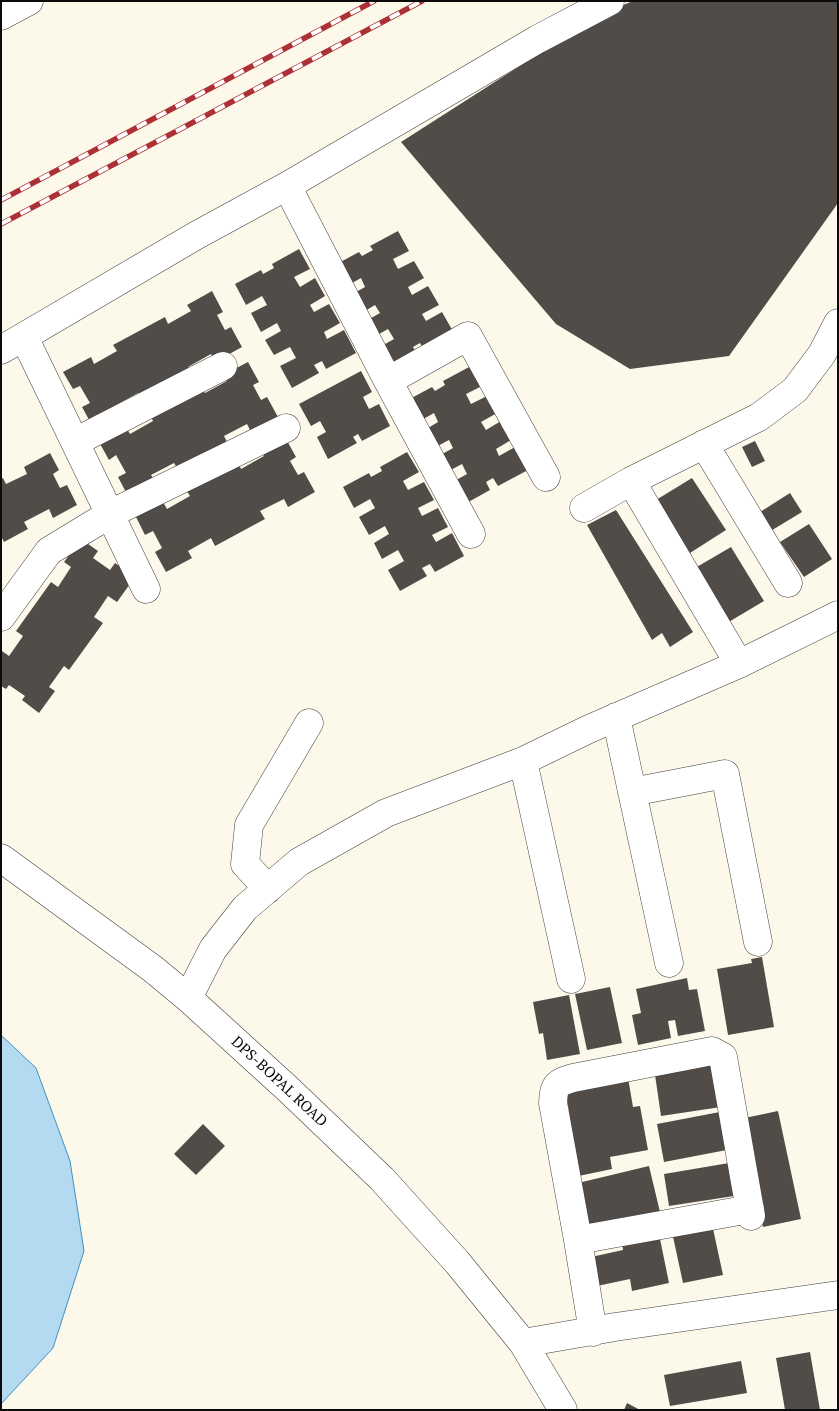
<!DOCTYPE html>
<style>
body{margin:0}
#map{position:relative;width:839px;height:1411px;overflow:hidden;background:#fdf9ea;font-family:"PT Serif",serif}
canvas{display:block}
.frame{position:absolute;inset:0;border:2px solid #0b0b0b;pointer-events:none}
</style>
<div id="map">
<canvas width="839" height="1411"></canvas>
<div class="frame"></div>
</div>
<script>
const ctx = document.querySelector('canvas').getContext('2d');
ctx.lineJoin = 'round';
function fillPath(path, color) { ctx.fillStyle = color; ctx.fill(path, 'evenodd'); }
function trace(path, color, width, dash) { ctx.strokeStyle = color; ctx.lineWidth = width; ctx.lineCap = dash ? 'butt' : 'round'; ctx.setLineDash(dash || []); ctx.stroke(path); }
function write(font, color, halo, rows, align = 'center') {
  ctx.font = font + ' "PT Serif",serif'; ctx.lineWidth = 5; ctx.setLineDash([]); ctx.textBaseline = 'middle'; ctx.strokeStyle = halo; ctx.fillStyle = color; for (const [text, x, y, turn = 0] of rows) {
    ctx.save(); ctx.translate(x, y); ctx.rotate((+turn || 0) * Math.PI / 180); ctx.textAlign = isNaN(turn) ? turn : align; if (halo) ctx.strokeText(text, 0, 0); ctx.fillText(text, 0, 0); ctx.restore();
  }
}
const water = new Path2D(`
 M1 1035 36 1068 70 1161 84 1251 53 1348 1 1404Z`);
const building = new Path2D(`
 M633 1H838V203L729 356 630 369 556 324 401 142 601 14Z
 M398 231 409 251 393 259 398 269 414 261 424 278 408 287 412 295 428 286 439 305 422 314 426 321 442 312 455 335 425 351 420 343 413 347 417 355 390 370 378 348 394 339 388 329 372 338 364 322 380 313 375 305 360 314 349 296 365 287 361 278 345 287 333 266 359 252 362 256 373 250 370 246Z
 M299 249 310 269 294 277 300 287 315 278 325 296 310 305 314 312 329 304 340 323 324 332 327 339 344 330 356 353 326 369 322 361 314 365 319 373 292 388 280 366 296 358 290 347 274 355 265 340 281 331 277 323 261 332 251 313 267 305 262 296 246 305 235 284 261 270 263 274 274 268 272 264Z
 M212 291 223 312 217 315 225 330 231 327 242 347 215 362 211 354 188 367 192 374 143 401 138 393 116 405 120 413 93 427 82 407 90 403 80 386 73 389 63 372 91 357 94 364 117 351 113 345 165 317 168 324 191 311 187 305Z
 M248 362 259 382 253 385 261 400 267 397 278 417 251 432 247 424 224 436 228 444 179 471 174 463 151 475 156 483 129 498 118 477 126 473 116 455 109 460 99 442 126 427 130 434 153 421 150 414 201 387 205 393 227 381 223 375Z
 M471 366 482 386 466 394 471 404 487 396 497 413 481 422 486 430 501 421 511 440 496 449 499 456 515 447 528 470 498 486 493 478 486 482 490 490 463 505 451 483 467 474 462 464 445 473 437 457 453 448 449 440 432 449 423 431 438 422 434 413 418 422 406 401 432 387 435 391 445 385 443 381Z
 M361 371 372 392 363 397 369 409 379 404 390 426 362 441 358 434 353 437 357 443 328 459 317 437 326 432 320 421 311 426 299 404Z
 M285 437 296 457 290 461 298 475 304 472 315 492 288 507 284 499 260 511 265 519 215 546 211 538 188 551 192 558 166 572 155 552 162 548 153 531 145 535 136 517 163 502 167 509 190 496 186 490 238 462 241 469 264 456 260 450Z
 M755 441 765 461 752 467 742 447Z
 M407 452 419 472 403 481 408 490 424 482 434 500 418 508 422 516 438 508 448 527 432 535 436 542 452 533 464 556 435 572 430 564 422 568 427 576 400 591 388 570 404 561 398 550 382 559 374 543 389 534 385 526 369 535 359 517 375 508 370 499 354 508 343 487 369 473 371 477 382 471 380 467Z
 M50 453 59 470 53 474 60 488 67 485 77 505 53 518 49 509 24 522 28 529 4 542 1 536V479L3 478 6 484 27 474 24 467Z
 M692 478 726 530 690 553 656 500Z
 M790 493 802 512 769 532 757 514Z
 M616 510 693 632 670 647 662 633 652 640 587 525Z
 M809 524 832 559 804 577 780 542Z
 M81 539 98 551 93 558 110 570 115 563 135 577 117 602 108 596 94 617 103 623 69 670 64 666 49 687 55 691 39 713 22 700 25 696 9 685 6 689 1 686V652L2 651 9 656 23 636 16 631 51 582 58 587 71 567 64 562Z
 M731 547 764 601 727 623 695 568Z
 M762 957 774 1027 728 1035 717 969 752 963 751 959Z
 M687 978 689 990 697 989 705 1031 678 1036 675 1020 668 1021 671 1038 638 1045 632 1015 641 1013 636 989Z
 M610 987 622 1043 587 1050 575 994Z
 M569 995 580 1054 547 1060 543 1033 539 1034 533 1002Z
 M714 1059 721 1107 661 1116 654 1068Z
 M627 1072 633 1107 640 1106 648 1150 610 1157 612 1169 574 1177 561 1112 569 1111 566 1094H570L568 1083Z
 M725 1111 732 1149 664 1162 657 1124Z
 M778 1111 801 1219 763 1227 740 1119Z
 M203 1124 225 1146 196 1175 174 1154Z
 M729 1163 734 1196 669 1206 664 1174Z
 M649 1166 660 1212 589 1230 578 1183Z
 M712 1224 723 1275 683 1283 672 1232Z
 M659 1234 669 1283 632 1291 630 1279 597 1286 591 1257 623 1250 622 1242Z
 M810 1352 820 1410H785L776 1358Z
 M741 1361 747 1393 670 1406 664 1375Z
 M627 1403 640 1410H624Z`);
const minor = new Path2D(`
 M1 16 29 1
 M287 186 388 381 471 534
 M24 337 146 589
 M1 350 197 235 287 186 538 39 610 1
 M388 381 468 336 546 477
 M75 442 223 366
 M704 444 788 583
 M631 481 739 664
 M584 508 631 481 759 417 795 390 822 354 838 323
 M1 617 49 551 110 514 286 428
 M616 717 669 963
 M523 761 571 979
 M632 792 725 774 758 942
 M1 858 153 969 188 998 289 1090 382 1179 457 1262 523 1343 563 1410
 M268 889 245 864 249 825 309 723
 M188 998 213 949 245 908 299 862 386 813 523 761 589 729 739 664 838 615
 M578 1240 750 1209
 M593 1332 578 1240 553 1103C554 1085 556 1083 573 1078L712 1051 723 1057 751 1216
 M523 1343 615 1327 838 1295`);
const rail = new Path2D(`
 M1 200 374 1
 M1 224 422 1`);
const streetNames = [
 ["DPS-BOPAL ROAD",279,1082,43]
];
fillPath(water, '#b3daf0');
trace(water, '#418fc0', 1);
fillPath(building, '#524c48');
trace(minor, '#3e3e3e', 29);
trace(minor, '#fff', 28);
trace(rail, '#ad3037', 5.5);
trace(rail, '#fff', 4, [11]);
write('15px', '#0b0b0b', '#fff', streetNames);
</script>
